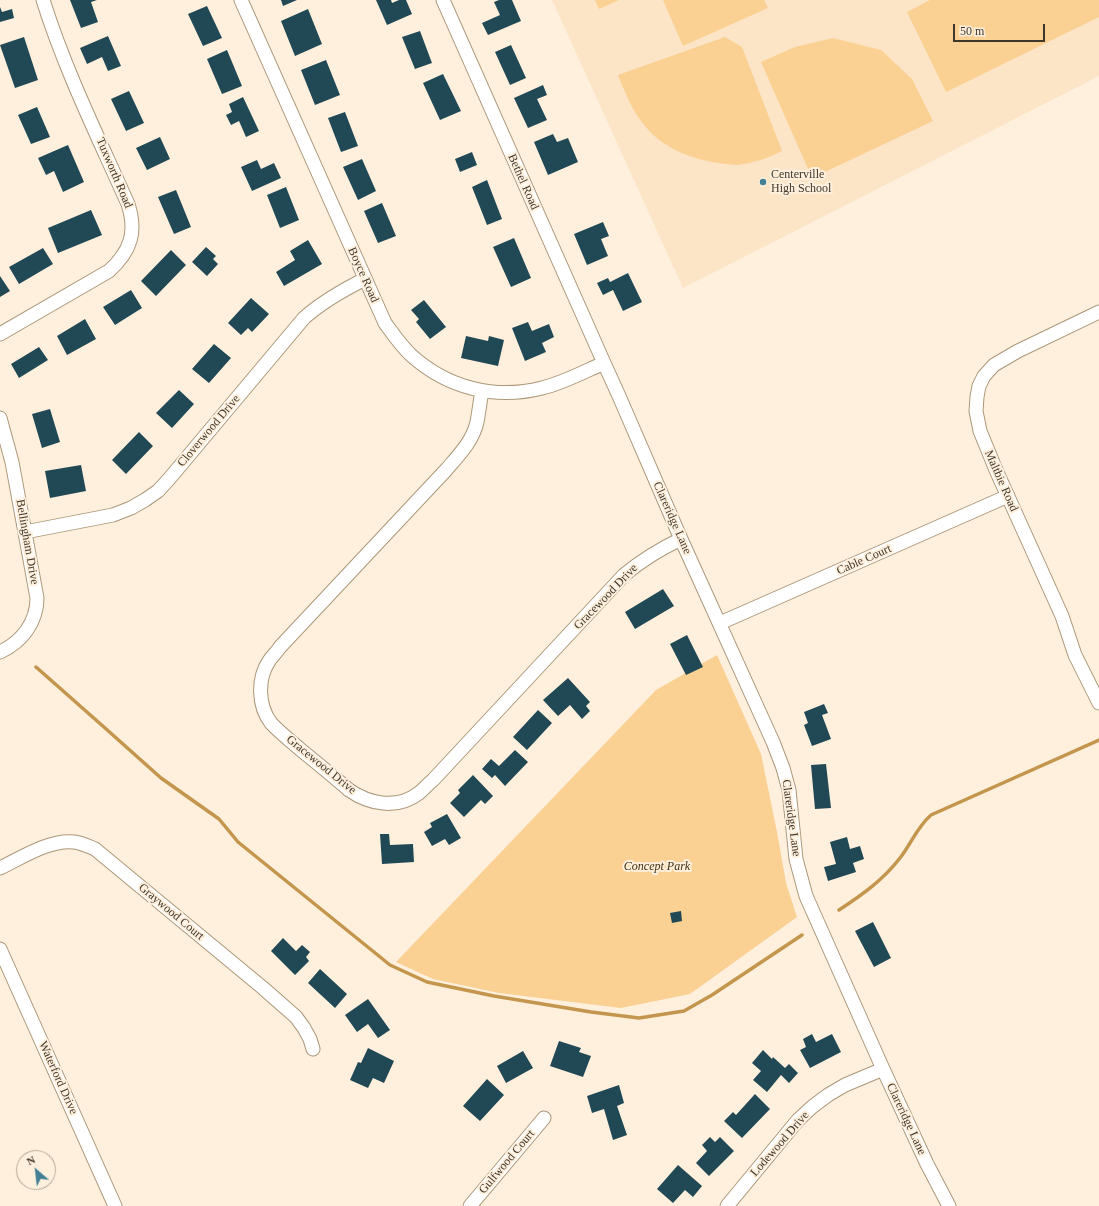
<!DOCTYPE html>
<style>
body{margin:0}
#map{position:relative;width:1099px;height:1206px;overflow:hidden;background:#fef0dd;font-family:Georgia,serif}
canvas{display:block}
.north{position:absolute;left:16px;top:1150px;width:40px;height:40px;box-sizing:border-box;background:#fef0dd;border:1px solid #b2a696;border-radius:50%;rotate:332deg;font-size:11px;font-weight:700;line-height:16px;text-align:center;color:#40372b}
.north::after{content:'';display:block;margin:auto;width:14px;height:18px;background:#428095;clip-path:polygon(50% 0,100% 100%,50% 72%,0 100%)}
.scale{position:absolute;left:953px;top:24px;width:92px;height:18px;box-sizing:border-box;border:2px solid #40372b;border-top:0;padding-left:5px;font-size:12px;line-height:14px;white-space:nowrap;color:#40372b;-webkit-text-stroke:3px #fef0dd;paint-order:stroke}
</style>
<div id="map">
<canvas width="1099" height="1206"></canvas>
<div class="north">N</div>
<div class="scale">50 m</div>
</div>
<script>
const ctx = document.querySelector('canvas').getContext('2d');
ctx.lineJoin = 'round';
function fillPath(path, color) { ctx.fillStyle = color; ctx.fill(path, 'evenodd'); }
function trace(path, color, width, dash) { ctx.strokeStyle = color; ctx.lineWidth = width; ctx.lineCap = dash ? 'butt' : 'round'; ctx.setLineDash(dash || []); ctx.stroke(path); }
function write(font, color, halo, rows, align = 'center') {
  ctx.font = font + ' Georgia,serif'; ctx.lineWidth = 4; ctx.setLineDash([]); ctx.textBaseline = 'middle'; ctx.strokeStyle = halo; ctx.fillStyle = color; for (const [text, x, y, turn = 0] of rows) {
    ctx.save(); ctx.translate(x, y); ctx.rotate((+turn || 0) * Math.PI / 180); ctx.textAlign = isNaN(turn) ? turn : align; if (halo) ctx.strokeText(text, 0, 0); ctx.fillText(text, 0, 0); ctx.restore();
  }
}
const built = new Path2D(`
 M552 0H1099V76L683 288Z`);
const green = new Path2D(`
 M595 0H619L599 9Z
 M663 0H764L768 8 683 46Z
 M930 0H1099V17L946 92 907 12Z
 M725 37 742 47 782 151C769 158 753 163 738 165 734 165 730 164 726 164 697 161 664 150 645 126 633 112 625 93 618 75Z
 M833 38 881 50 912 79 933 121 812 178 761 62 795 47Z
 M717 655 761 754 777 832 786 883 797 917 690 994 621 1008 499 993 433 979 396 962 656 690Z`);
const stream = new Path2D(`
 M36 667 105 728 161 778 219 819 238 842 390 965 427 982 494 996 591 1012 639 1018 684 1011 712 995 802 935
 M839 910C862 895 883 880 900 858 911 844 917 827 931 815L1099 740`);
const building = new Path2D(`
 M70 0H97L91 2 98 22 81 28Z
 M281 0H297L283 6Z
 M376 0H391L392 3 399 0H406L412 14 387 25Z
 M499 0H512L521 21 488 35 482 23 500 15 494 2Z
 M207 6 222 38 203 46 188 14Z
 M0 7 2 12 12 9 14 18 0 22Z
 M308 9 322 44 295 56 281 21Z
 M420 31 432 63 415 69 402 37Z
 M108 36 121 66 108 71 102 57 87 64 80 48Z
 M24 37 38 80 15 88 0 45Z
 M511 45 526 78 510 85 495 52Z
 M227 50 242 86 222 94 207 59Z
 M326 60 340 95 315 105 301 70Z
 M443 74 461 111 440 120 423 83Z
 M543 85 547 95 537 99 547 120 528 128 514 98Z
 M129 91 144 123 126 131 111 99Z
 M243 97 259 131 246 137 239 121 231 125 226 115 232 112 229 104Z
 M37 107 50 137 31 144 18 115Z
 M345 112 358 146 341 152 328 118Z
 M553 134 557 142 568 138 578 162 548 175 534 142Z
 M160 137 170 159 147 170 136 148Z
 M68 145 84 182 63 192 54 171 46 175 38 158Z
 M472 152 477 165 460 172 455 159Z
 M362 159 376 191 358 200 343 167Z
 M257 160 261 169 274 163 281 178 252 191 241 167Z
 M487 180 502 219 487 225 472 187Z
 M286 187 299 220 280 228 267 195Z
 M176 190 191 227 174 234 158 197Z
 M382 203 396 236 378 243 364 211Z
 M91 210 102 235 58 253 48 228Z
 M603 222 609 236 601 239 608 256 587 265 574 234Z
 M514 238 531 278 511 287 493 247Z
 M308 240 322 264 284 286 276 272 295 260 290 251Z
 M206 247 216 256 213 259 218 264 207 276 192 262Z
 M43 248 53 264 19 284 9 267Z
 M171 250 186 265 156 296 141 281Z
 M628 273 642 302 623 311 613 290 603 295 597 283 608 278 610 282Z
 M0 276 10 291 0 297Z
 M131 290 142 308 115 325 103 307Z
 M251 298 269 314 252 332 248 328 241 335 228 323Z
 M424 300 446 327 430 339 416 322 419 319 411 310Z
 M85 319 96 339 67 355 57 336Z
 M528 322 532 331 549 324 554 337 542 343 546 352 525 361 512 328Z
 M466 336 488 341 489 336 504 340 498 366 461 358Z
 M214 344 231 358 209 383 192 369Z
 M39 347 48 360 19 378 11 364Z
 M179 390 194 404 172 428 156 413Z
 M50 409 60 442 42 448 32 414Z
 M139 432 153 446 126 474 112 460Z
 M81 465 86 491 50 498 45 471Z
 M663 589 674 606 635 629 625 612Z
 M687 635 703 667 686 675 670 644Z
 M568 678 590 702 586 706 590 711 582 719 570 705 558 716 543 700Z
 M824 704 828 713 822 715 831 739 812 746 804 725 808 723 804 712Z
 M538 710 552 723 527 750 513 737Z
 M515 750 528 762 505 786 495 775 492 778 482 769 491 759 499 766Z
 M826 764 831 808 815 809 811 765Z
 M473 775 493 796 485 804 481 800 464 817 450 803 460 793 458 790Z
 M447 814 461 838 449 845 445 839 432 846 424 832 432 827 430 823Z
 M380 834H389L390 845 413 844 414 862 382 864Z
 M847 837 850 849 860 846 864 859 853 863 856 872 828 881 824 867 836 864 830 842Z
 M681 911 682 921 672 923 670 913Z
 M873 922 891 958 874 967 855 931Z
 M283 938 296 951 302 945 310 952 306 957 309 961 295 975 271 951Z
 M320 969 347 994 335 1008 308 983Z
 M368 999 390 1030 378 1038 368 1024 357 1032 345 1015Z
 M812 1034 816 1042 832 1034 841 1052 810 1068 800 1050 806 1047 803 1039Z
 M559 1041 581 1048 579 1052 591 1056 583 1077 550 1066Z
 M368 1048 394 1061 384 1083 373 1078 368 1088 350 1080 358 1062 361 1063Z
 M763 1050 772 1059 773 1057 785 1068 789 1064 798 1073 789 1083 781 1075 767 1092 753 1080 761 1071 752 1063Z
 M523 1051 533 1068 506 1083 497 1066Z
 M487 1079 504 1095 480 1121 463 1106Z
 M619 1085 624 1103 617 1106 627 1135 613 1140 604 1109 592 1113 587 1096Z
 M755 1094 770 1109 742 1138 724 1121 733 1112 736 1115Z
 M710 1137 715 1142 720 1137 734 1151 709 1176 696 1163 707 1151 702 1145Z
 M678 1165 702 1186 693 1197 685 1190 673 1203 657 1189Z`);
const street = new Path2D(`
 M241 0 385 323C393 334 401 346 412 356 448 388 495 400 542 388 563 383 583 372 604 363
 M443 0 604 363 619 396 681 539 773 742 783 768 789 790 796 859 806 896 883 1069 927 1164 949 1206
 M1099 312 1018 351 994 365 984 376 979 386 977 397 976 411 980 431 996 470 1062 616 1075 655 1099 703
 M0 334 109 271C131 251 137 232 128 204 98 137 65 70 43 0
 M482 391C480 401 479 412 477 422 473 441 458 456 446 470L280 647C277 652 272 656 269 661 257 679 258 706 271 723 280 733 291 741 301 750 317 763 333 776 349 790 369 804 397 810 419 793 424 789 428 784 433 780L624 575C642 560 660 549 681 539
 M0 418 12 462 37 598C37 622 22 642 0 652
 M25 532 113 515 131 508 145 500 158 491 169 479 304 318C323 301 343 290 365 279
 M720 623 1008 496
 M0 868C21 858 50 839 74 842 82 843 88 846 95 849L263 988 296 1017 304 1028 310 1039 313 1049
 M0 949 115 1206
 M470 1206 544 1118
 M727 1206 798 1120 812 1107 828 1095 845 1085 883 1069`);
const markers = [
 [763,182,4,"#428095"]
];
const streetNames = [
 ["Tuxworth Road",114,173,67],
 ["Bethel Road",523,182,66],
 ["Boyce Road",363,275,66],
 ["Cloverwood Drive",209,431,-50],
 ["Maltbie Road",1001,481,66],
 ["Clareridge Lane",672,518,66],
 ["Bellingham Drive",27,542,80],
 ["Cable Court",864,560,-24],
 ["Gracewood Drive",606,597,-46],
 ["Gracewood Drive",321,765,39],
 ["Clareridge Lane",791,818,82],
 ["Graywood Court",171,912,40],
 ["Waterford Drive",58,1078,66],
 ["Clareridge Lane",906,1119,65],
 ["Lodewood Drive",780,1144,-49],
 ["Gulfwood Court",507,1162,-50]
];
const poiNames = [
 ["Centerville",771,175],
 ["High School",771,189]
];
const parkNames = [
 ["Concept Park",657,867]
];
fillPath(built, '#fbe5c6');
fillPath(green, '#fad093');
trace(stream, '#c4964d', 3.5);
fillPath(building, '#214855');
trace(street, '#ac9779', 15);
trace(street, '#fff', 13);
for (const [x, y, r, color] of markers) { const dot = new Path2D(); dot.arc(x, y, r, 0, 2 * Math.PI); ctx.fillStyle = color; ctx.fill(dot); trace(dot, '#fef0dd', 1.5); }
write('12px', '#40372b', '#fef0dd', streetNames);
write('12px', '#40372b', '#fef0dd', poiNames, 'left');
write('italic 12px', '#422f0f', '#fef0dd', parkNames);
</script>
